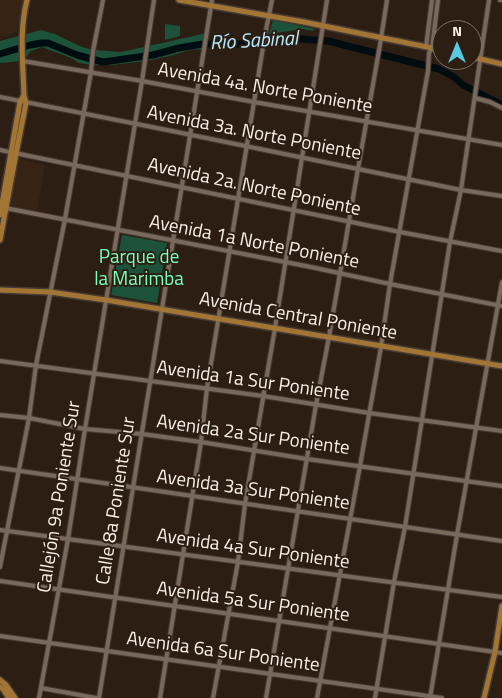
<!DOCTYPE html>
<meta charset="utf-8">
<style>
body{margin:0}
#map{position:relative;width:502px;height:698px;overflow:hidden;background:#2c1e13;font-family:"Titillium Web",sans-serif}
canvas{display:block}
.north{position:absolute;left:432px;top:20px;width:50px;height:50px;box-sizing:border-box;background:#2c1e13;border:1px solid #7d7167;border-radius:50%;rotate:0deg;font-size:14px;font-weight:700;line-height:20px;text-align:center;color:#f7eee6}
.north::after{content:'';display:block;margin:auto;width:18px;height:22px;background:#58c9e3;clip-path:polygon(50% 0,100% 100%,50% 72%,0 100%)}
</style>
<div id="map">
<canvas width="502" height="698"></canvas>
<div class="north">N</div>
</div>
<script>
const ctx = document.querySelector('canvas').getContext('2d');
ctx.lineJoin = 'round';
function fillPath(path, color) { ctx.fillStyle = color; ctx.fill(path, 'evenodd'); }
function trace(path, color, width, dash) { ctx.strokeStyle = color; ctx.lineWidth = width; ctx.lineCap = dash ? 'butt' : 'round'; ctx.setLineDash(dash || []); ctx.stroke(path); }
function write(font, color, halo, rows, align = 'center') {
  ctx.font = font + ' "Titillium Web",sans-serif'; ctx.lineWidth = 4; ctx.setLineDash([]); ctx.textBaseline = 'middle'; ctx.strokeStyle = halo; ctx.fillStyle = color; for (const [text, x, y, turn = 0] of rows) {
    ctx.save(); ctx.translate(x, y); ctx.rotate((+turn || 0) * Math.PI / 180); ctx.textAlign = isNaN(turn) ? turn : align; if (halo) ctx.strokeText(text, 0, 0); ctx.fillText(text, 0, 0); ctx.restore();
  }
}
const built = new Path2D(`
 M0 0H24L17 32 0 37Z
 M18 159 45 165 37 211 9 206Z`);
const green = new Path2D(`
 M273 20 315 29 313 31 303 29 269 34Z
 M165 24 180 26V36L165 40Z
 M41 30 55 34 82 47 94 50 121 52 207 33 204 49 190 50 170 56 146 61 112 65H92L79 63 71 58 42 47 31 51 23 61 0 63V41Z
 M122 235 167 243 157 303 111 295Z`);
const river = new Path2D(`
 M0 54 30 45 42 43H48L77 55 103 62 153 55 179 48 203 44H248L277 42 301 39 328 41 439 69 454 77 463 85 502 105`);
const minor = new Path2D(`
 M500 0H502
 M426 47 432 0
 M23 61 142 81 254 102 502 145
 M0 97 167 130 461 190 502 196
 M475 98 490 102 502 108
 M0 150 400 232 502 251
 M5 208 311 267 390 284 502 306
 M0 361 263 396 369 413 502 431
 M0 415 29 418 85 429 142 434 201 442 307 459 502 486
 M0 468 502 541
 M0 530 502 597
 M0 567 29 418 36 365 65 219 91 72 93 51 103 0
 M0 581 502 653
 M0 636 442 698
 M41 688 96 698
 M39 698 68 539 85 429 142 81 154 0
 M99 698 212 0
 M160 698 201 442 207 388 265 35 272 0
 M213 698 238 562 245 504 275 328 327 0
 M266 698 316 405 329 337 358 169 380 45 387 0
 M317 698 360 466 381 347 390 284 428 71 429 53 432 48 438 0
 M375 698 394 582 405 527 450 242 461 190 489 0
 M430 698 457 535 502 282`);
const major = new Path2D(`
 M179 0 304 22 442 50
 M472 57 502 64
 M0 215 20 102 24 95
 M0 240 16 154 26 103 24 95C23 63 19 31 27 0
 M0 290 50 292 106 300 502 366
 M0 680 6 685 15 698
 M0 687 3 689 9 698
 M484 698 495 652 502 606`);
const streetNames = [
 ["Avenida 4a. Norte Poniente",265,89,10],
 ["Avenida 3a. Norte Poniente",254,134,11],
 ["Avenida 2a. Norte Poniente",254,188,12],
 ["Avenida 1a Norte Poniente",254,243,11],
 ["Avenida Central Poniente",298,317,10],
 ["Avenida 1a Sur Poniente",253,382,8],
 ["Avenida 2a Sur Poniente",253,436,8],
 ["Avenida 3a Sur Poniente",253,491,8],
 ["Callejón 9a Poniente Sur",60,497,-81],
 ["Calle 8a Poniente Sur",117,501,-81],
 ["Avenida 4a Sur Poniente",253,550,8],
 ["Avenida 5a Sur Poniente",253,603,8],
 ["Avenida 6a Sur Poniente",223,653,8]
];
const parkNames = [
 ["Parque de",139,258],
 ["la Marimba",139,280]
];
const waterNames = [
 ["Río Sabinal",254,42,-3]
];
fillPath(built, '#372314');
fillPath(green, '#1c5239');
trace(river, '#010c11', 7);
trace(minor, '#463b34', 6);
trace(major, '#463b34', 8);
trace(minor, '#79685c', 4);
trace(major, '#a27534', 5);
write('19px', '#f7eee6', '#2c1e13', streetNames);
write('19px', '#7bffbf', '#2c1e13', parkNames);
write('italic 20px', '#b6eafd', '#2c1e13', waterNames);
</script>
